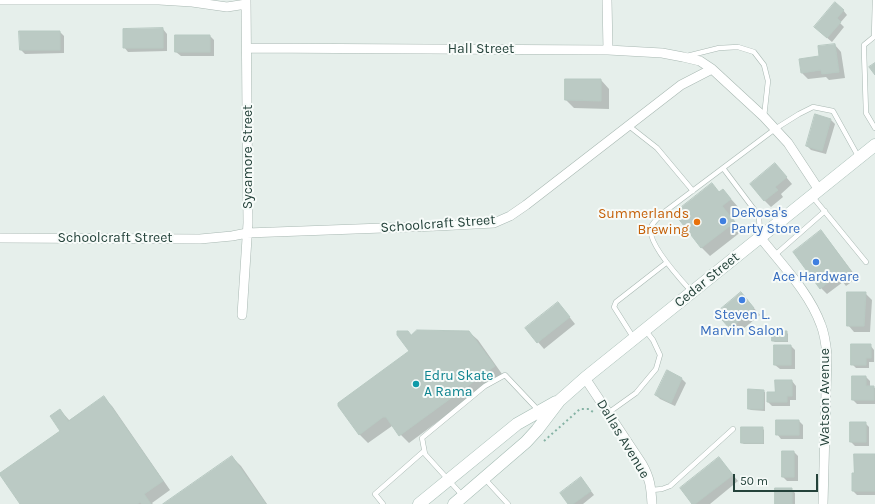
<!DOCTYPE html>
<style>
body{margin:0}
#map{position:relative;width:875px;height:504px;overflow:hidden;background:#e6efeb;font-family:Karla,sans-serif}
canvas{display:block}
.scale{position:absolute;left:733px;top:474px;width:85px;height:18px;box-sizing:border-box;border:2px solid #24423a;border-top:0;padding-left:5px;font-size:12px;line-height:14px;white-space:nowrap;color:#24423a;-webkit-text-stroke:3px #f7fbf9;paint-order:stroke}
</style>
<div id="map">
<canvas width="875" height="504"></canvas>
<div class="scale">50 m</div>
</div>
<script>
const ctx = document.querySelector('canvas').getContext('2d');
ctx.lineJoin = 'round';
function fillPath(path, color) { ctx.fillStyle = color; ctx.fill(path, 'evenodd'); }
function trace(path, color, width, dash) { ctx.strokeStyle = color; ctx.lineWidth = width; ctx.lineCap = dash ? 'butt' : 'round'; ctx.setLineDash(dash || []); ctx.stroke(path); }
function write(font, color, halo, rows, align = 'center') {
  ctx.font = font + ' Karla,sans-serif'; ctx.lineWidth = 4; ctx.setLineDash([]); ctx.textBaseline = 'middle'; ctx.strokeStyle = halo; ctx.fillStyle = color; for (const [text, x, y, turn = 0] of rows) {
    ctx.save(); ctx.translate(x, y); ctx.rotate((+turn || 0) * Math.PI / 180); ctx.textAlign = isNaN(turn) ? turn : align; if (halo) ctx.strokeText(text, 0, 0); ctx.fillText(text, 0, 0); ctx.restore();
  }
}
const shadow = new Path2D(`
 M843 10 847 15 840 23 844 27 832 42 819 31Z
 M163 29 167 34V51L128 52 124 47Z
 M60 32 64 36V53L25 54 21 50Z
 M210 36 214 40V56H181L176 52Z
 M835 45 841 52 845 78 829 80 826 77 808 79 802 73Z
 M601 80 609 89V109L574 108 566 100Z
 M831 120 835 124 826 154 811 150 807 146Z
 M775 164 792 184 781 194 783 197 771 207 764 200Z
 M712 185 720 193 723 190 739 208 730 215 742 231 710 256 702 248 675 213Z
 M827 238 857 278 846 286 843 282 827 294 821 288Z
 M865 293 872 300 870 332H854L848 325Z
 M747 300 760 315 737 334 730 328Z
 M564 310 575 324 544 349 538 342Z
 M469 332 478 340 502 374 409 443 392 426 368 443 360 435 339 406 410 351 411 336Z
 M786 332 788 334V342H775L773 341Z
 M870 345 874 350V362H869V368H856L852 364Z
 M791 346 795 350V369H780L775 365Z
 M667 372 682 379 686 383 675 406 660 399 656 395Z
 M866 377 870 381V387H873L875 388V404H857L853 400Z
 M792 381 796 386V400H790V406H772L768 402 776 393Z
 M763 391 765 392V411L751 410 749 409Z
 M103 397 112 406 170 490 152 503 153 504H21L62 431 60 410 70 421Z
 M799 421 803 425V439H781L777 434Z
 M865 423 869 427V446H855L851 442Z
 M762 428 764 430V444H744L742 443Z
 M794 452 798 456V481H787L783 477Z
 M875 455V495H857L853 491V474Z
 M232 457 241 466 267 504H165Z
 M719 458 738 481 710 504H694Z
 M581 478 594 495 583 504H569Z
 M791 489 795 493V504H776Z`);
const building = new Path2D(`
 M835 2 844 10 837 18 841 22 827 38 814 27Z
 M163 28V48H123V29Z
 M19 31H60V50H20Z
 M175 35H210V52H175Z
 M835 44 839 72 822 74 821 70 801 73 799 59 819 56 818 46Z
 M875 63V75L869 67Z
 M565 79H601V101L565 100Z
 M815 114 831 119 822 151 806 146Z
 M775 163 787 177 775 187 778 190 764 201 750 184Z
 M712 183 719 192 723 189 731 199 722 206 735 222 701 248 674 213Z
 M821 230 851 271 839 280 836 276 820 289 793 252Z
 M741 292 754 308 730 329 716 313Z
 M847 292H866L864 326H847Z
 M558 302 570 317 537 343 525 328Z
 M417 330 469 331 495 366 399 436 386 417H383L359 435 338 406V403L409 351 397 335V331H408L411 335Z
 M772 331H787V341H772Z
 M851 344H871V358H866V365H851Z
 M774 345H791V365H774Z
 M667 370 682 378 671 403 655 395Z
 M852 376H866V386H874V400H852Z
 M775 380H792V396H787V402H767V392H775Z
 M748 389 764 390 763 409H748Z
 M104 396 163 481 144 494 151 504H142L140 502 137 504H20L0 475V473L60 431 50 416 60 409 68 421Z
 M776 420H799V435H776Z
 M850 422H866V442H850Z
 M741 427H763V443H741Z
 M782 451H794V477H782Z
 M854 454H875V491H852V473H854Z
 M232 456 266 504H163Z
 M719 457 733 475 695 504H692L680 488Z
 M581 477 591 491 573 504H568L560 493Z
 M775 488H792V504H775Z`);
const path = new Path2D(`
 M544 441 580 409H589L593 412`);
const lane = new Path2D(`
 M875 36 864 45V51L866 113 875 128
 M874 37 875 0
 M687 56 719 48 738 47 754 52 764 65 768 81 764 117
 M629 126 657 148 693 191
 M723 168 759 216 760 235
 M812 196 866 262
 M775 255 825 211
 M691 291C680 279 646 242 651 227 653 222 659 217 663 213L775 129 799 114 813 107 833 111 858 156
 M633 337 614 307 616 302 666 263
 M608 413 636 393 656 369 660 355 653 340 646 331
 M485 479 508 504
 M652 490 662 489 670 486 733 429
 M462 495 425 454 422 438 485 386 505 375 539 411
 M383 504 375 494 424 451`);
const street = new Path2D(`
 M0 0H159L192 2 227 7 246 4
 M607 0 608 50
 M247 48 608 50 662 53 683 57 700 61 712 69 764 117 788 143 819 190
 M760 237C782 265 809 292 821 325 825 335 826 345 827 355L823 504
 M0 238 200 239 232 236 247 233 437 226 494 223 510 216 526 205 681 85 712 69
 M242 315 248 223 246 0
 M585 378 642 464C650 478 651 487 652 504`);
const secondary = new Path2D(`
 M419 504 517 424 556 402
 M454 504 526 442 537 430 559 401 585 378 875 145`);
const markers = [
 [723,221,4,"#3f7fe0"],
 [697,222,4,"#e8710a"],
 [816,262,4,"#3f7fe0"],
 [742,300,4,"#3f7fe0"],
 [416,384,4,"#0f9aa8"]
];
const streetNames = [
 ["Hall Street",481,49],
 ["Sycamore Street",248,157,-90],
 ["Schoolcraft Street",438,224,-4],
 ["Schoolcraft Street",115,238],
 ["Cedar Street",707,280,-39],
 ["Watson Avenue",825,397,-90],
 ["Dallas Avenue",623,439,59]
];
const shopNames = [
 ["DeRosa's",731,213,"left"],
 ["Party Store",731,229,"left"],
 ["Ace Hardware",816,277],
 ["Steven L.",742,315],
 ["Marvin Salon",742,331]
];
const foodNames = [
 ["Summerlands",689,214],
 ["Brewing",689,230]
];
const cultureNames = [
 ["Edru Skate",424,376],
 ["A Rama",424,392]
];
fillPath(shadow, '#0003');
fillPath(building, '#bbcac4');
trace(building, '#b8c9c2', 1);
trace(lane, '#a8b8b2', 5.5);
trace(street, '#a8b8b2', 10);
trace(secondary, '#a4bbb3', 13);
trace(path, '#86b3a5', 2, [2, 3]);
trace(lane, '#fff', 4.5);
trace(street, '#fff', 9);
trace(secondary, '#fff', 12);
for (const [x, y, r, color] of markers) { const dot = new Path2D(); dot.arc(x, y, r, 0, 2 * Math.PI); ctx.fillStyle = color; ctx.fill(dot); trace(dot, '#f7fbf9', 1.5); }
write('14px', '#24423a', '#f7fbf9', streetNames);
write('14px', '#366cbe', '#f7fbf9', shopNames);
write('14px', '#c56008', '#f7fbf9', foodNames, 'right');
write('14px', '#0d838f', '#f7fbf9', cultureNames, 'left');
</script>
